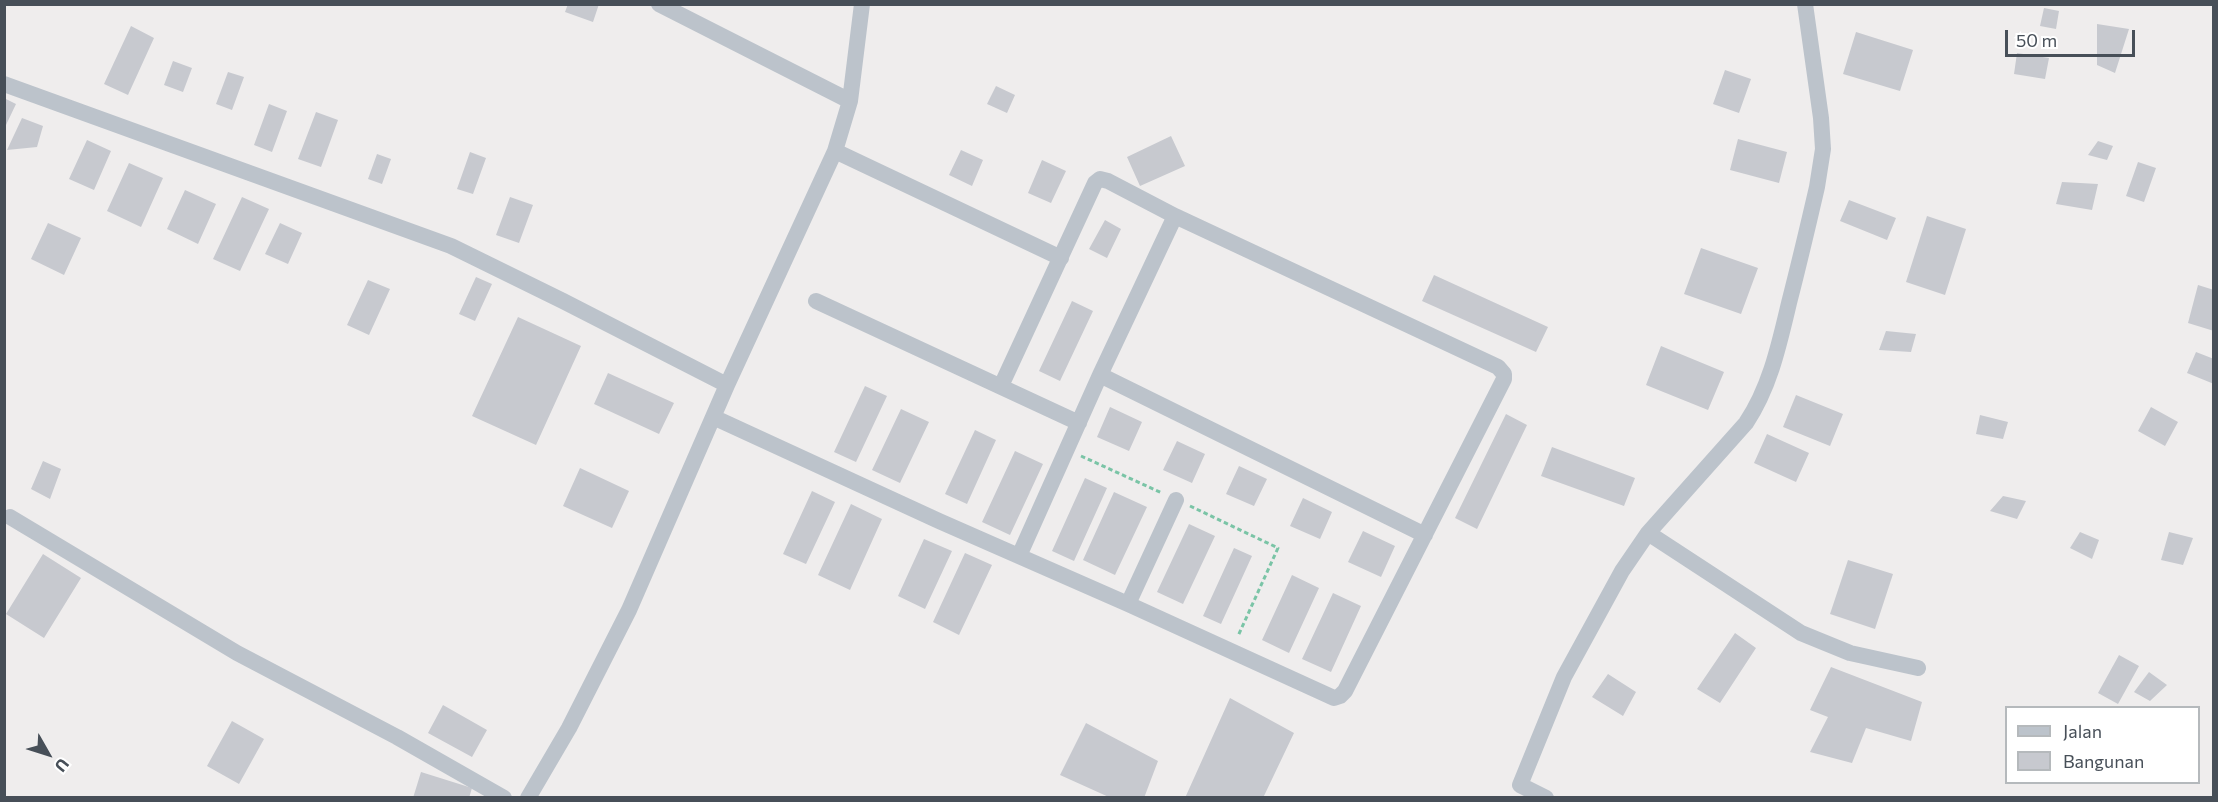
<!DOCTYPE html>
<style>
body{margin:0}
#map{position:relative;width:2218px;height:802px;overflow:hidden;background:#efeded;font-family:Commissioner,sans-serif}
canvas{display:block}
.frame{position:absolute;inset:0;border:6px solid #474f58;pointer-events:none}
.legend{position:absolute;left:2005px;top:706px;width:195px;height:78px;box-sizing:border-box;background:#fff;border:2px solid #b5b9bc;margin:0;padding:8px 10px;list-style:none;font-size:18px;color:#474f58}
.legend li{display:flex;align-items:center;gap:12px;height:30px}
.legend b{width:30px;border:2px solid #b5b9bc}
.north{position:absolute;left:18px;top:724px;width:60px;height:60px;-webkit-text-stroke:4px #fff;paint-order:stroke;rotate:129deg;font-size:16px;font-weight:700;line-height:24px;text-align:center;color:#474f58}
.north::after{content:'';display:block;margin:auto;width:21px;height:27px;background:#474f58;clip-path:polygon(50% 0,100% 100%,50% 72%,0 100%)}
.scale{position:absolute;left:2005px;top:30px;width:130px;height:27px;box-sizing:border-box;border:3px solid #474f58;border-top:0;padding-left:8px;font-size:18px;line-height:21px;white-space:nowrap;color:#474f58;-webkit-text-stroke:4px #fff;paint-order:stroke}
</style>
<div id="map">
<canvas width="2218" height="802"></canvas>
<div class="frame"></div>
<ul class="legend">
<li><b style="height:8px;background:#bcc3cb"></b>Jalan</li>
<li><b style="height:16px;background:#c7c9cf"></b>Bangunan</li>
</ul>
<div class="north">U</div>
<div class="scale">50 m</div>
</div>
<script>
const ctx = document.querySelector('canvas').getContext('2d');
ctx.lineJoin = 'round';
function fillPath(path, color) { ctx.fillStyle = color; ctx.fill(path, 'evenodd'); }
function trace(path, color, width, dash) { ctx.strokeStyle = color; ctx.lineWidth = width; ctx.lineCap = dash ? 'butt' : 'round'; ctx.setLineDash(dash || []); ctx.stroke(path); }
const building = new Path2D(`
 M568 4H599L593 22 565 12Z
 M2044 8 2059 11 2056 29 2040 26Z
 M2097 24 2129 29 2115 73 2097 65Z
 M131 26 154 38 128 95 104 84Z
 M1856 32 1913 50 1900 91 1843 74Z
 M2017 53 2049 58 2045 79 2014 74Z
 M173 61 192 68 183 92 164 85Z
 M1725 70 1751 79 1739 113 1713 104Z
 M228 72 244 77 232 110 216 104Z
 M996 86 1015 95 1007 113 987 104Z
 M6 99 16 104 6 125H4Z
 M269 104 287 111 272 152 254 145Z
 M316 112 338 120 321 167 298 159Z
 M22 118 43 126 37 147 7 150Z
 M1171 136 1185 166 1140 186 1127 157Z
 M1738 139 1787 152 1779 183 1730 170Z
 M87 140 111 151 94 190 69 179Z
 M2098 141 2113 146 2107 160 2088 155Z
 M961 150 983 160 972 186 949 175Z
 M470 152 486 158 473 194 457 189Z
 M377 154 391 159 382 184 368 179Z
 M1042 160 1066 171 1051 203 1028 193Z
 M2138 162 2156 168 2144 202 2126 196Z
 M129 163 163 178 141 227 107 211Z
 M2062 182 2098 184 2092 210 2056 204Z
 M185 190 216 204 198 244 167 229Z
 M242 197 269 209 240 271 213 259Z
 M510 197 533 205 519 243 496 235Z
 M1849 200 1896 218 1887 240 1840 221Z
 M1927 216 1966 229 1945 295 1906 282Z
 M1105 220 1121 229 1107 258 1089 249Z
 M48 223 81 238 64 275 31 259Z
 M280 223 302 233 288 264 265 254Z
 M1701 248 1758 268 1741 314 1684 294Z
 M1434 275 1548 327 1536 352 1422 301Z
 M476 277 492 284 475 321 459 314Z
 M368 280 390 289 369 335 347 325Z
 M2198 285 2214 290V331L2188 323Z
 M1072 301 1093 311 1060 381 1039 371Z
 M518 317 581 346 536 445 472 416Z
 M1886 331 1916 334 1911 352 1879 350Z
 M1661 346 1724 372 1708 410 1646 385Z
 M2196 352 2214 359V384L2187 373Z
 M608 373 674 403 659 434 594 404Z
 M865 386 887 396 856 462 834 452Z
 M1796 395 1843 414 1830 446 1783 427Z
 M1110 407 1142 422 1129 451 1097 437Z
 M2151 407 2178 422 2165 446 2138 431Z
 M901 409 929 422 900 483 872 470Z
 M1506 414 1527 425 1477 529 1455 518Z
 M1980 415 2008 422 2003 439 1976 434Z
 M975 430 996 440 967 504 945 494Z
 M1767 434 1809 453 1796 482 1754 463Z
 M1177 441 1205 454 1192 483 1163 470Z
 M1552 447 1635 478 1624 506 1541 476Z
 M1015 451 1043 464 1010 535 982 522Z
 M43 461 61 469 50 499 31 489Z
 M1239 466 1267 479 1254 506 1226 494Z
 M580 468 629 491 612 528 563 506Z
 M1085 478 1107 488 1074 561 1052 551Z
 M812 491 835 502 806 564 783 554Z
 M1114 492 1147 507 1115 575 1083 560Z
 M2003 496 2026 501 2017 519 1990 511Z
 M1303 498 1332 512 1320 539 1290 526Z
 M851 504 882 519 850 590 818 575Z
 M1189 524 1215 536 1183 604 1157 592Z
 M1363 531 1395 546 1381 577 1348 562Z
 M2080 532 2099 540 2092 559 2070 548Z
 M2169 532 2193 538 2183 565 2161 560Z
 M924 539 952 551 925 609 898 596Z
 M1234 548 1252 556 1221 624 1203 616Z
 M965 553 992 565 959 635 933 622Z
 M43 554 81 578 44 638 6 614Z
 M1848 560 1893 574 1875 629 1830 614Z
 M1292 575 1319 588 1289 653 1262 640Z
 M1333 593 1361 606 1331 672 1302 659Z
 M1735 633 1756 648 1720 703 1697 689Z
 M2119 655 2139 666 2118 704 2098 693Z
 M1831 667 1922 702 1911 741 1866 728 1852 763 1810 752 1828 717 1810 710Z
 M2149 672 2167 685 2150 701 2134 692Z
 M1608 674 1636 692 1623 716 1592 697Z
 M1230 698 1294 733 1263 798H1185Z
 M443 705 487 730 472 757 428 733Z
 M232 721 264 739 239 784 207 766Z
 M1086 723 1158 761 1144 798H1111L1060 775Z
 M421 772 472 788 469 798H413Z`);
const path = new Path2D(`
 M1081 456 1162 493
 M1190 506 1278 548 1238 636`);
const street = new Path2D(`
 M659 4 850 101
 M4 84 451 246 563 301 727 385
 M835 151 1061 258
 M816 301 1079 423
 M1100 375 1425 535
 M713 417 939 521 1128 604 1334 698 1340 696 1345 691 1504 379V374L1498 367 1175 216 1108 181 1100 179 1095 183 1001 386
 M10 517 237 653 397 737 504 798
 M1648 533 1801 633 1850 653 1918 668
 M1019 556 1100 375 1175 216
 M1128 604 1176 500
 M528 798 569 728 629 610 727 385 835 151 850 101 862 4
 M1546 798 1520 785 1564 677 1622 571 1648 533 1746 423C1770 387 1779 345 1789 303 1799 264 1808 226 1817 187L1823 149 1821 118 1805 4`);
fillPath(building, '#c7c9cf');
trace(path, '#7ac4a6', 3, [4.5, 3]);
trace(street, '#bcc3cb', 16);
</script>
